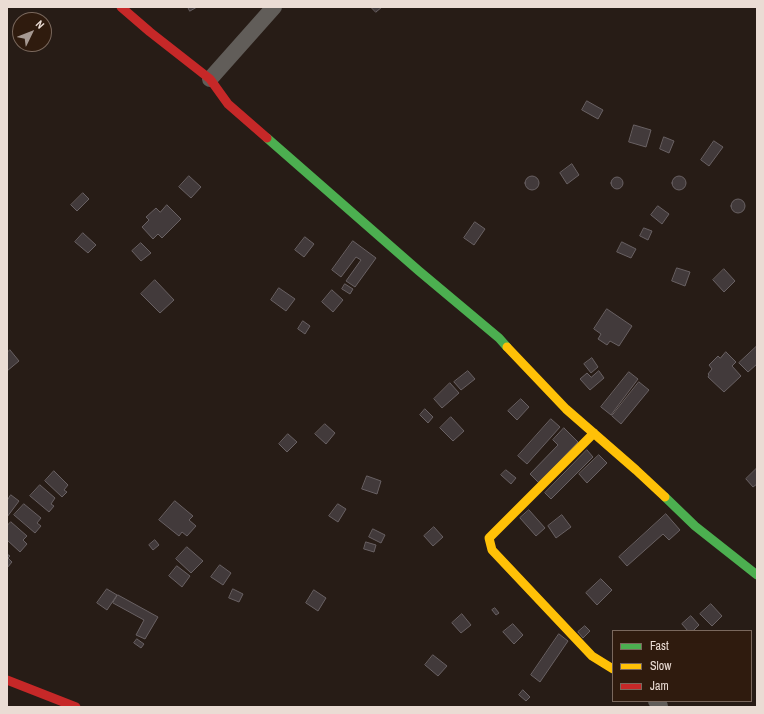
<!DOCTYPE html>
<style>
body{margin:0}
#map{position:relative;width:764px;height:714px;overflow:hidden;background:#271c16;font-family:"Archivo Narrow",sans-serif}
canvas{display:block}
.frame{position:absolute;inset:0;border:8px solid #eadcd4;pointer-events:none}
.legend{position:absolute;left:612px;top:630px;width:140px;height:72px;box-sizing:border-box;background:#2f1b0e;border:1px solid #7a685d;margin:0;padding:5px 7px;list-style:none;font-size:12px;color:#eadcd4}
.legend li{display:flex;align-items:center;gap:8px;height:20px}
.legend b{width:20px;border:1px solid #7a685d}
.north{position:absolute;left:12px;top:12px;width:40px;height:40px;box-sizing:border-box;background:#2f1b0e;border:1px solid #7a685d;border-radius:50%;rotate:47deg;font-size:11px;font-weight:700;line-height:16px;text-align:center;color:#eadcd4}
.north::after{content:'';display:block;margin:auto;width:14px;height:18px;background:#a69992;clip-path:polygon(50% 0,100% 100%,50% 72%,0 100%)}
</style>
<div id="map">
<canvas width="764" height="714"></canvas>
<div class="frame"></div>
<ul class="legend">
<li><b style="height:5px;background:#4caf50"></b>Fast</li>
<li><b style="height:5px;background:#ffc107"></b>Slow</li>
<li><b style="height:5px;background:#c62828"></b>Jam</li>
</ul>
<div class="north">N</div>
</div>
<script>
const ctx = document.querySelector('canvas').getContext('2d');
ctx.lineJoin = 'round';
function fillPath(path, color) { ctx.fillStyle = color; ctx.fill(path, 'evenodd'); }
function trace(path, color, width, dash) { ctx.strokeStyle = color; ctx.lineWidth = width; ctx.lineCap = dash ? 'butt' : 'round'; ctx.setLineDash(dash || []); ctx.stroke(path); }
const building = new Path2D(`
 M188 7H197L190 11Z
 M371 7H382L376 12Z
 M587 101 603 110 598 119 582 110Z
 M634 125 651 130 646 147 629 142Z
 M664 137 674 141 669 153 660 149Z
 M714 141 723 147 709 166 701 160Z
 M572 164 579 175 567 184 560 173Z
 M672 183a7 7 0 1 1 14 0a7 7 0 1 1-14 0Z
 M189 176 201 187 191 198 179 187Z
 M525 183a7 7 0 1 1 14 0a7 7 0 1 1-14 0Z
 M611 183a6 6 0 1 1 12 0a6 6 0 1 1-12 0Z
 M83 193 89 199 77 211 71 205Z
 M731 206a7 7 0 1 1 14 0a7 7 0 1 1-14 0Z
 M167 205 181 219 162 238 158 234 153 239 142 227 149 220 146 217 156 208 160 212Z
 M658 206 669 214 662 224 651 215Z
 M475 222 485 229 474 245 464 238Z
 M644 228 652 231 648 240 640 236Z
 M83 233 96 245 88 253 75 242Z
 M305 237 314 244 304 257 295 250Z
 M353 241 376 258 355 287 346 281 361 260 356 257 341 277 332 270Z
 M622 242 636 249 631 258 617 252Z
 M141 243 151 253 141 261 132 251Z
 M677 268 690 272 685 286 672 281Z
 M724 269 735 281 724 292 713 280Z
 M155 280 174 300 160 313 141 294Z
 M345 284 353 289 350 294 342 289Z
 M279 288 295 299 286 311 271 300Z
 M332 290 343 300 333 312 322 302Z
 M607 309 632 326 619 346 610 341 607 345 598 339 601 334 594 329Z
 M303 321 310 326 305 334 298 329Z
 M757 346V364L748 372 739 363Z
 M10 350 19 361 7 371V353Z
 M726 352 736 362 732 366 741 376 724 392 708 377 709 375 708 374 712 369 709 365 718 356 720 358Z
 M592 358 598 367 591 373 584 364Z
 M468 371 475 379 461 390 454 382Z
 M599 371 604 378 590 390 580 379 587 373 591 377Z
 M629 372 638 379 611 415 601 407Z
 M639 382 649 390 621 424 612 416Z
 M450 383 459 393 442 408 434 399Z
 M521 399 529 407 517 420 508 411Z
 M425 409 433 417 428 423 420 415Z
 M451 417 464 431 453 441 440 428Z
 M551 419 560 427 527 464 518 456Z
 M325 424 335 433 326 444 315 434Z
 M564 428 578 442 539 483 530 474 558 445 553 440Z
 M288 434 297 442 287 452 279 444Z
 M587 450 593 457 551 499 545 493Z
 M599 455 607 463 587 483 579 474Z
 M757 468V484L753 487 746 479Z
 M506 470 516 478 511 484 501 475Z
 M54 471 68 485 64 490 67 492 62 497 45 481Z
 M367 476 381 481 377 494 362 489Z
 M40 485 55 498 51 504 54 506 49 512 30 496Z
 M11 495 19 501 7 517V501Z
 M175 501 193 516 189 520 196 526 187 536 182 532 179 536 159 520Z
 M24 504 41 518 37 523 41 526 35 533 14 515Z
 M338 504 346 509 338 522 329 516Z
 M529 510 545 528 536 536 520 518Z
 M666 514 680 530 669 540 663 534 627 566 619 557Z
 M562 515 571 527 556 538 548 526Z
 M11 522 27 536 23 540 27 544 20 552 7 540V526Z
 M434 527 443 537 433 546 424 536Z
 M373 529 385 535 381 543 369 537Z
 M155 540 159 545 153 550 149 545Z
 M366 542 376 545 374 552 364 549Z
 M187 547 203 561 191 573 176 559Z
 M7 554 10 556 8 558 12 562 7 568Z
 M220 565 231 573 223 585 211 577Z
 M177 566 190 576 182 587 169 576Z
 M601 579 612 590 597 605 586 593Z
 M107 589 117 595 107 610 97 603Z
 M233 589 243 594 239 602 229 598Z
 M314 590 326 598 318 611 306 603Z
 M118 595 158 617 145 639 136 635 144 620 113 603Z
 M711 604 722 616 712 626 700 614Z
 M495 608 499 613 496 615 492 610Z
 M462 614 471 625 461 633 452 623Z
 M691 616 699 625 693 631H688L682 624Z
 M513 624 523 635 514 644 503 632Z
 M585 626 590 631 583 638 578 632Z
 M559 634 568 641 540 682 531 675Z
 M137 639 144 644 141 648 134 643Z
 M433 655 447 666 438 676 425 665Z
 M523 690 530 697 526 701 519 695Z`);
const street = new Path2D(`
 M210 79 274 7
 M656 701 660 706`);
const fast = new Path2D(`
 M267 138 419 271 499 338 507 347
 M665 497 695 526 757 575`);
const slow = new Path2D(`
 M507 347 566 409 636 470 665 497
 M594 433 489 538 492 550 592 656 613 669`);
const jam = new Path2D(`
 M121 7 150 32 210 79 228 104 267 138
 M7 680 76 707`);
fillPath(building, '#423a3b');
trace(building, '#696163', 1);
trace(street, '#615d59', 16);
trace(fast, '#4caf50', 9);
trace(slow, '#ffc107', 9);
trace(jam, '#c62828', 9);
</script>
